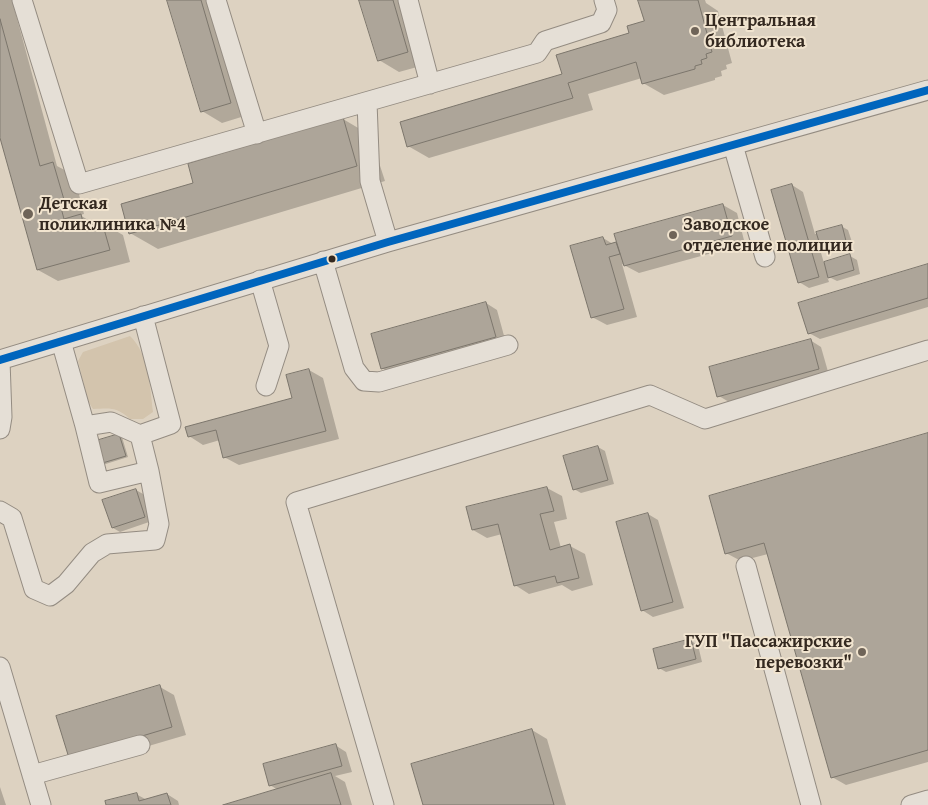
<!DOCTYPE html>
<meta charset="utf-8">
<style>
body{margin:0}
canvas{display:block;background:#ddd2c1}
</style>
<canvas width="928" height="805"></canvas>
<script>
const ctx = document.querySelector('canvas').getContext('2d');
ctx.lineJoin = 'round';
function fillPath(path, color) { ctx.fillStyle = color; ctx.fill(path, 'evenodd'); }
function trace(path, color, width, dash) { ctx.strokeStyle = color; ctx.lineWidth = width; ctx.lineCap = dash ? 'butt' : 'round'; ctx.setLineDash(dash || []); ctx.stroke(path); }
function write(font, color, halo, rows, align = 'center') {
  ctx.font = font + ' "Gentium Book Plus",serif'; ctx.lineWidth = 4; ctx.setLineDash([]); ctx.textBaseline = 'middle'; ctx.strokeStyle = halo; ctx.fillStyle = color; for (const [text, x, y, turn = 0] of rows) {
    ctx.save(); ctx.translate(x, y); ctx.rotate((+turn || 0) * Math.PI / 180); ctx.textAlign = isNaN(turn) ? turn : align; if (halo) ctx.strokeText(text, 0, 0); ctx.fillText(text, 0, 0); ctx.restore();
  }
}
const green = new Path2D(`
 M130 336C149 354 150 387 153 412L143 419H130C117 407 111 408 93 409L88 401 78 361 83 352Z`);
const shadow = new Path2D(`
 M0 0H12L57 166 74 175 84 214 80 215 96 225 102 223 123 235 130 262 58 281 38 270 0 133Z
 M169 0H217L251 114 222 123 202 111Z
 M361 0H409L428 64 399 72 379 60Z
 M639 0H705L706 3 718 11 732 63 726 65 727 69 721 71 722 76 715 78V80L664 95 643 83 642 78 588 94 593 110 429 158 408 146 564 75 631 34 646 22Z
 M343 119 370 135 385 181 158 249 130 233 195 184Z
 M792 185 803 192 815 234 841 226 848 230 853 245 829 251 819 246 824 263 850 256 857 260 860 274 837 281 827 276 829 282 809 288 799 282Z
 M723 205 737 213 745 244 639 273 622 264 637 317 607 325 592 317 603 238 613 244Z
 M928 265V307L820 339 809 333Z
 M486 303 497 310 506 343 393 375 382 368Z
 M810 340 821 347 829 375 729 402 719 396Z
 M309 370 323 378 339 439 239 465 224 457 220 440 203 445 189 436 293 399Z
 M119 435 122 437 128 457 93 468Z
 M928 435V762L846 785 832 777 768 554 741 561 726 553Z
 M598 447 605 451 614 484 581 493 574 489Z
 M547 488 562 496 567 519 554 522 561 548 570 546 585 554 593 585 572 591 562 585 529 594 515 585 502 534 487 538 473 530Z
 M136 490 143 494 152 521 120 532 113 528Z
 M648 514 658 520 684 608 653 617 642 610Z
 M691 641 698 645 702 662 666 672 659 668Z
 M160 687 174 695 186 735 84 765Z
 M532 730 547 739 566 805H424Z
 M335 745 346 752 352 772 335 776 345 782 352 805H227L278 790 270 785Z
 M0 787 6 805H0Z
 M136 794 147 800 167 794 178 801 179 805H108Z`);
const building = new Path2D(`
 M167 0H201L231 103 201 112Z
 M359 0H393L408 52 378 61Z
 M638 0H698L712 52 706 54 707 58 701 60 702 64 695 66V69L642 84 636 62 568 83 573 98 407 147 400 122 562 74 556 55 629 33 627 26 644 21Z
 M0 19 40 166 53 162 65 203 60 204 64 219 81 214 84 227 102 222 110 250 37 270 0 138Z
 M343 117 357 166 129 234 121 204 193 183 188 164Z
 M792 184 819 277 798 283 771 190Z
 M723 204 732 236 624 266 614 234Z
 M842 225 846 241 821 248 816 232Z
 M603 237 606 245 616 242 620 254 609 257 624 309 591 318 570 246Z
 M850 254 854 270 828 278 824 262Z
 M928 264V298L808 334 798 303Z
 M486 302 496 337 381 369 371 334Z
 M811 339 819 369 717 397 709 367Z
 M309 369 326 431 223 458 216 430 188 437 185 427 292 398 286 375Z
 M928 433V750L831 778 764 543 725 554 709 496Z
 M119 434 126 456 89 467 82 445Z
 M598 446 608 480 573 490 563 456Z
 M547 487 554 511 540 514 550 550 570 544 579 578 557 583 555 576 514 586 498 524 472 530 466 507Z
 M136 489 145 517 112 528 102 500Z
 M648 513 673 602 641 611 616 522Z
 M691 639 696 659 658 669 653 649Z
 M160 685 172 727 69 758 56 716Z
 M532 729 554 805H423L411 764Z
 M336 744 342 766 269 786 263 764Z
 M331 773 341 805H223Z
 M137 793 139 801 167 793 171 805H106L105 801Z`);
const minor = new Path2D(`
 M22 0 79 184 537 53 545 41 601 23 607 10 604 0
 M216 0 257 134
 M408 0 430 84
 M367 102 370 181 388 242
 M733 145 765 257
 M323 261 354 368 364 381 379 382 508 345
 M260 280 279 346 266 386
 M61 341 85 426 111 422 140 435 171 424 143 316
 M85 426 99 483 149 471 140 435
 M0 429 2 417 0 360 388 242 928 90
 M0 511 12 518 34 589 50 596 66 584 92 553 107 544 155 540 159 524 149 471
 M746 566 811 805
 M0 667 41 805
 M32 775 140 745
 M384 805 296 502 650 395 705 419 928 350
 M911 805 928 800`);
const bus1 = new Path2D(`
 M0 360 388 242 928 90`);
const markers = [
 [695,31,5,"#6f6458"],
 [28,214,6,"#6f6458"],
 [673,235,5,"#6f6458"],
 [332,259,4.5,"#342920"],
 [862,652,5,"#6f6458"]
];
const poiNames = [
 ["Центральная",705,21],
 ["библиотека",705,42],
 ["Детская",39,204],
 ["поликлиника №4",39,225],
 ["Заводское",683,225],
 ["отделение полиции",683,246],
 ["ГУП \"Пассажирские",852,642,"right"],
 ["перевозки\"",852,663,"right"]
];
fillPath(green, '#d3c4ad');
fillPath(shadow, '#0003');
fillPath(building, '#ada599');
trace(building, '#7c766c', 1);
trace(minor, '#948c82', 21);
trace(minor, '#e5dfd6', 19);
trace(bus1, '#0065bd', 8);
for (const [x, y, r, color] of markers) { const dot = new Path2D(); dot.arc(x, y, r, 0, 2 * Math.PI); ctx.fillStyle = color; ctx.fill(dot); trace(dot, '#f1e4cf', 2); }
write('bold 18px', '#342920', '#f1e4cf', poiNames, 'left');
</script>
